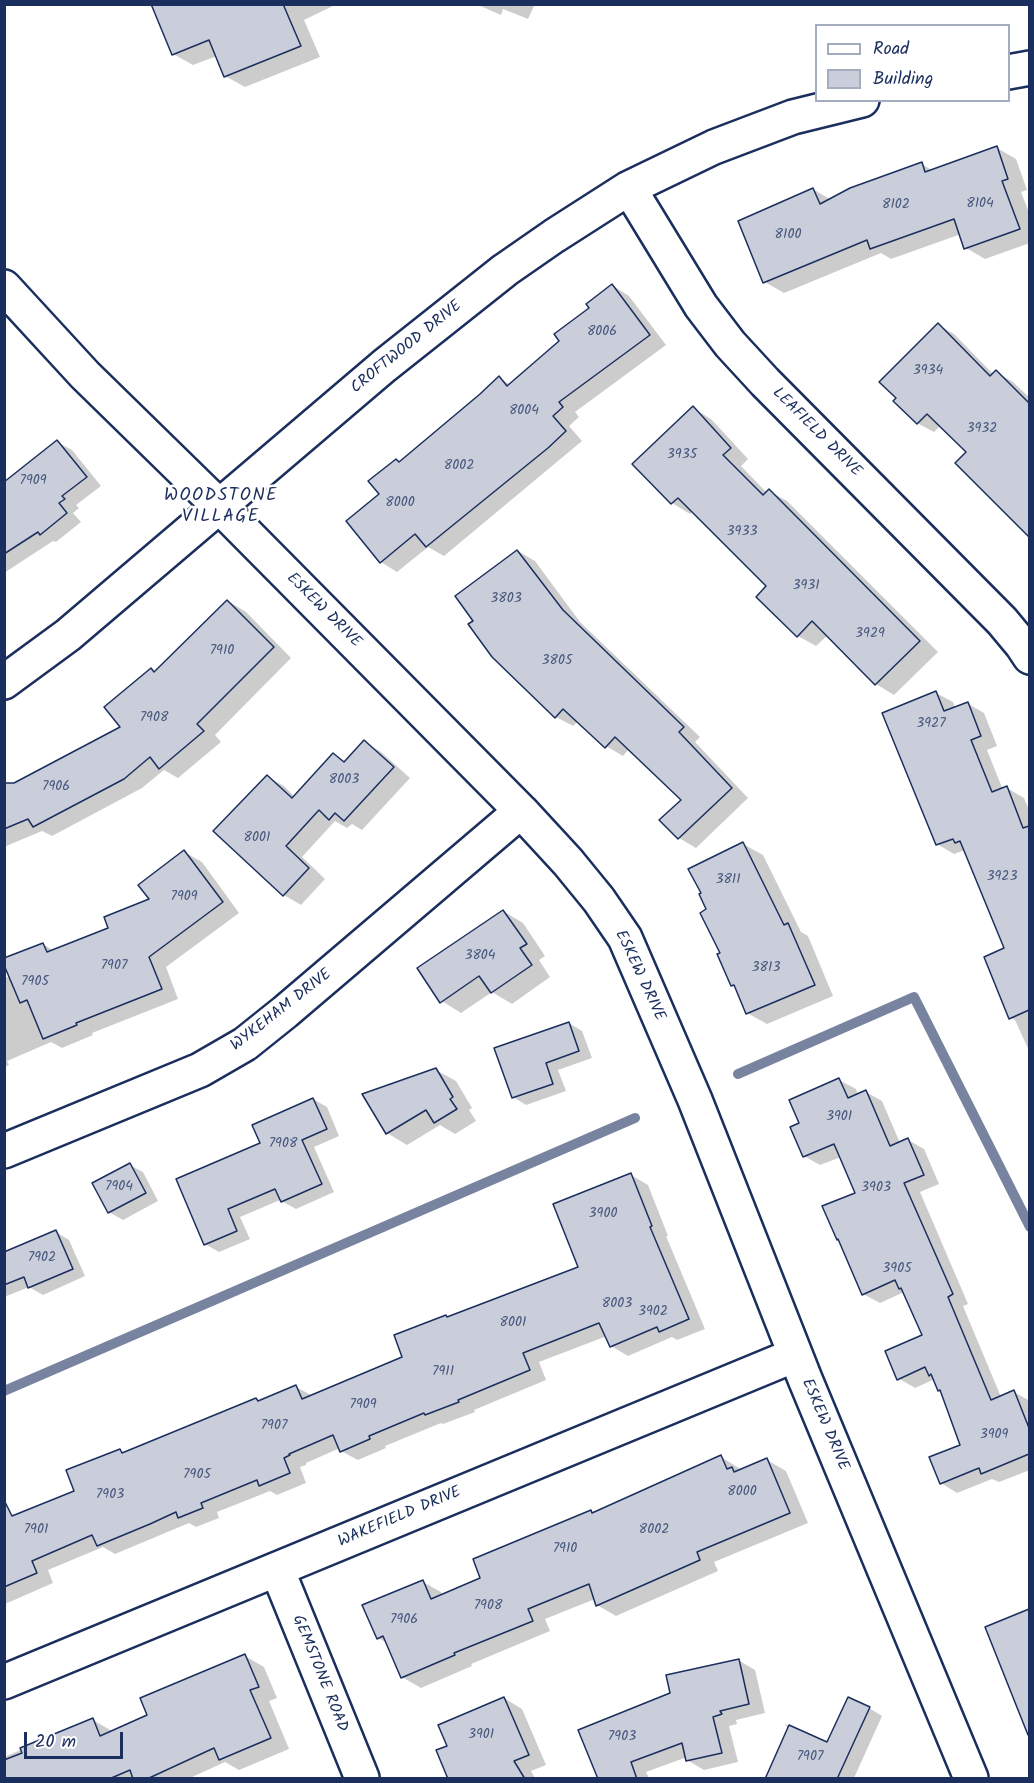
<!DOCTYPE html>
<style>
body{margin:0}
#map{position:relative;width:1034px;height:1783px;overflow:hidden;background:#fff;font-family:Kalam,sans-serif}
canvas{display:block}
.frame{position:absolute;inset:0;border:6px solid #1b2f5e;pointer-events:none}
.legend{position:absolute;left:815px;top:24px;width:195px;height:78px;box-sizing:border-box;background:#fff;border:2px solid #a4acbf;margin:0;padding:8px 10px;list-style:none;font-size:18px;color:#1b2f5e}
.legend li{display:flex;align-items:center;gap:12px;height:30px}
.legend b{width:30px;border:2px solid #a4acbf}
.scale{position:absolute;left:24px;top:1732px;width:99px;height:27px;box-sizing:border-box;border:3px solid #1b2f5e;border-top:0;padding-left:8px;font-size:18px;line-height:21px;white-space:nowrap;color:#1b2f5e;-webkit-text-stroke:4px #fff;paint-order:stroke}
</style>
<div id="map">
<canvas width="1034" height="1783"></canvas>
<div class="frame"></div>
<ul class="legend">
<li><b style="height:8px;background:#fff"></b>Road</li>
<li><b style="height:16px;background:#caceda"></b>Building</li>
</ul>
<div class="scale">20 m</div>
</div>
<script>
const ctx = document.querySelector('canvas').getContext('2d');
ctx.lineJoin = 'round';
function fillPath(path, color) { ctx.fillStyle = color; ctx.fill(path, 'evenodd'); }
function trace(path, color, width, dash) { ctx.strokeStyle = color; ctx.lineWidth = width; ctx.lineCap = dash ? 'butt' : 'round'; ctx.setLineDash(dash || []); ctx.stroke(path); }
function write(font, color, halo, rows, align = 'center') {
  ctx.font = font + ' Kalam,sans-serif'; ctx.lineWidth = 5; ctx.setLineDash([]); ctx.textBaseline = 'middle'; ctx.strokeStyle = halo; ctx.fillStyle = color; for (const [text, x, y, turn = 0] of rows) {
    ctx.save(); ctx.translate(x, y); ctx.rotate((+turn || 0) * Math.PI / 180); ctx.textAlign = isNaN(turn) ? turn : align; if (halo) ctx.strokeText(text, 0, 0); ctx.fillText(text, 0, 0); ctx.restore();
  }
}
const shadow = new Path2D(`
 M153 4H337L304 20 320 57 245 87 225 76 217 56 193 65 173 54Z
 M476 4H535L528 19 503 9 501 15Z
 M997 148 1016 159 1027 190 1021 192 1030 215V243L985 259 966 248 961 234 891 259 881 253 784 293 765 282 813 189 831 200 922 164 933 171Z
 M613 286 629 296 666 345 575 412 579 417 569 426 582 441 444 556 428 547 397 572 381 562V495L400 463 499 378 511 385 561 341Z
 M938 325 954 334 994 375 996 372 1013 382 1030 398V416L1020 425 1030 435V535L957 463 968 452 941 425 934 432 917 423Z
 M693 408 711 419 748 459 741 466 767 493 769 491 787 501 938 652 894 695 876 684 828 635 816 646 798 636 768 586 693 511 690 514 672 503 634 464Z
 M57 442 72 450 101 486 76 505 79 508 73 513 81 522 56 542 53 541 4 573V490Z
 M518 551 535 561 580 622 700 737 695 742 748 798 696 848 679 838 683 800 629 749 623 756 606 746 578 721 573 726 556 717 475 621Z
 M228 601 246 612 291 658 215 735 221 742 178 778 164 770 142 788 52 836 42 831 4 847V790L123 727 151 670 156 673Z
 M936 693 953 702 955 708 967 703 984 713 997 746 987 750 1003 790 1007 788 1024 798 1030 812V1053L1015 1020 1011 1018 1006 949 965 850 954 854 937 844Z
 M364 742 381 752 410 778 362 830 352 824 347 828 335 821 302 857 325 879 301 905 284 895 267 777 284 786 295 797 333 755 346 762Z
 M743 844 763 855 801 932 808 936 833 996 767 1024 747 1013 736 987 732 985 708 910Z
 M184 852 202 862 239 913 166 967 178 999 92 1033 93 1035 62 1048 51 1042 7 1061 9 1065 4 1067V978L10 976 43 944 54 951 110 929 152 900Z
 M503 911 523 923 545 956 539 960 550 977 512 1004 492 992 461 1013 442 1001Z
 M569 1023 582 1031 592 1058 558 1070 566 1091 526 1105 513 1097Z
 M436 1070 456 1081 472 1108 469 1110 476 1121 455 1134 440 1125 407 1145 387 1133Z
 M839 1080 856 1089 858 1095 866 1092 882 1101 900 1143 908 1140 924 1149 939 1184 920 1192 968 1304 963 1306 1001 1397 1014 1392 1030 1401V1470L999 1482 992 1479 957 1493 941 1483 962 1445 942 1391 935 1379 915 1388 898 1378 924 1336 904 1292 880 1303 863 1294 857 1193 841 1157 820 1165 804 1156 801 1124Z
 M313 1099 327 1107 339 1136 314 1147 334 1192 296 1209 280 1200 240 1217 250 1239 219 1252 205 1244 262 1144Z
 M130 1165 143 1172 158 1201 123 1220 109 1212Z
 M631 1175 648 1185 668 1236H666L705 1329 677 1340 672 1337 628 1356 611 1346 607 1336 539 1362 546 1380 474 1410 475 1412 443 1424 441 1423 385 1446 386 1448 358 1460 341 1451 340 1448 306 1463V1465L300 1467 306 1483 277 1495 270 1491 217 1512 219 1518 196 1527 189 1523 115 1554 103 1547 48 1570 53 1583 5 1604 7 1606 4 1607V1521L76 1491 120 1450 125 1453 256 1400 260 1402 296 1387 313 1396 404 1358 446 1316 449 1318 580 1268Z
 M56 1232 69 1240 85 1276 43 1295 29 1287 4 1297V1252Z
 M721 1457 739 1468 741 1471 767 1460 786 1471 808 1523 714 1562 718 1571 616 1616 597 1605 595 1599 545 1619 550 1631 471 1664 472 1666 421 1688 402 1677 387 1643 378 1638 423 1582 441 1592 443 1596 482 1579 591 1512 594 1514Z
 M1030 1611V1711L1018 1705 987 1628Z
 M245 1656 264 1667 277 1698 269 1701 289 1749 239 1770 225 1762 190 1778H4V1757L93 1720 112 1731 149 1716Z
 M738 1660 755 1670 765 1713 736 1720 737 1724 729 1726 738 1762 704 1770 687 1760V1757L646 1772 649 1778H598L672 1694Z
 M504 1698 522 1709 546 1765 531 1771 535 1778H449V1747Z
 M869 1708 882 1716 854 1778H820L785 1724 828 1744Z`);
const stream = new Path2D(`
 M738 1074 914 997 1030 1227
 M4 1391 635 1118`);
const building = new Path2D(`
 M151 4H283L301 46 224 77 209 40 172 55Z
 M997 146 1008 179 1002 181 1020 229 964 249 954 219 870 249 867 240 763 283 738 221 813 188 820 204 850 188 922 162 925 172Z
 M612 284 650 335 559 402 563 407 553 416 566 431 548 448 426 547 415 534 380 563 346 521 379 494 368 481 396 459 399 462 480 394 499 376 507 386 559 341 554 334 589 308 586 304Z
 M938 323 990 376 996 370 1029 403V537L955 463 966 452 927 414 917 424 893 401 896 398 879 382Z
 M693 406 731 448 723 455 763 495 769 489 920 641 875 685 812 621 797 637 756 597 766 586 678 498 671 504 632 464Z
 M57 440 87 477 62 496 65 499 59 503 67 513 40 535 38 532 4 554V482Z
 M517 550 563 610 684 727 679 732 732 788 678 839 659 820 681 800 615 737 605 748 563 709 555 718 492 657 468 624 473 621 455 596Z
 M227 600 274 647 197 724 204 731 159 769 150 757 124 779 33 827 28 819 4 829V783H14L120 727 104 707 151 668 154 672Z
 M936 691 944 711 968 702 981 736 971 740 992 792 1007 786 1023 828 1029 826V1010L1009 1019 984 957 1004 948 960 841 955 843 953 839 936 845 882 713Z
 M364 740 394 767 344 821 335 813 329 820 319 810 286 846 309 868 283 896 213 831 267 775 292 798 333 753 344 762Z
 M743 842 784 925 788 923 815 985 746 1014 734 985 731 986 717 954 720 953 700 913 706 909 699 894 701 893 688 869Z
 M184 850 223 902 149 957 162 989 76 1023 77 1025 43 1039 27 1000 20 1003 4 965V958L43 943 47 952 108 928 104 917 149 899 138 885Z
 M503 910 527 944 520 948 532 965 491 993 479 976 440 1003 417 968Z
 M569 1022 579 1051 546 1063 553 1084 512 1098 494 1048Z
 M436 1068 453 1097 450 1099 457 1109 434 1123 426 1110 386 1134 362 1094Z
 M839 1078 848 1098 866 1090 890 1146 908 1138 924 1175 904 1183 953 1294 948 1297 991 1400 1014 1390 1029 1428V1454L981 1474 979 1468 940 1484 929 1457 960 1445 940 1390 938 1391 931 1374 929 1376 925 1367 897 1380 885 1351 922 1335 901 1288 899 1289 895 1280 862 1295 838 1239 837 1240 822 1206 855 1193 834 1144 803 1157 790 1127 799 1123 789 1100Z
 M313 1098 327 1129 302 1140 322 1184 281 1202 275 1189 228 1209 237 1231 204 1245 176 1179 260 1143 252 1125Z
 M130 1163 146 1193 108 1213 92 1183Z
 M631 1173 652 1226 650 1227 689 1319 659 1332 657 1327 610 1347 599 1323 523 1353 530 1370 458 1400 459 1402 425 1415 424 1413 369 1436 370 1439 340 1452 333 1435 289 1454 290 1455 284 1458 290 1473 259 1486 257 1480 201 1503 203 1508 178 1518 176 1512 150 1524 97 1546 92 1535 32 1561 37 1573 4 1587V1500L12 1516 74 1491 66 1470 120 1449 122 1453 256 1398 258 1401 296 1385 302 1399 402 1357 394 1335 446 1315 447 1317 578 1267 553 1204Z
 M56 1230 73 1269 28 1288 24 1277 4 1285V1252Z
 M721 1455 727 1469 732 1467 734 1472 767 1458 790 1513 697 1552 700 1560 596 1606 589 1584 528 1609 533 1621 454 1653 455 1655 401 1678 383 1636 377 1639 362 1605 423 1580 431 1599 480 1578 473 1559 591 1510 592 1513Z
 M1029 1609V1735H1028L985 1627Z
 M245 1654 259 1687 250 1690 271 1738 219 1760 214 1748 147 1779H133L130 1770 109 1779H4V1760L22 1753 20 1748 93 1718 100 1736 147 1715 140 1698Z
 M739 1659 749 1704 720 1711 722 1714 713 1717 722 1753 686 1761 682 1743 631 1762 637 1779H598L578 1730 670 1693 666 1675Z
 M504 1697 529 1755 514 1761 525 1779H448L436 1750 447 1746 438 1725Z
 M848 1697 870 1707 837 1779H765L789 1725 827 1742Z`);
const minor = new Path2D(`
 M1008 72 1030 68
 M629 188 701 306 730 344 765 382 1002 621 1022 645 1030 657
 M4 287 85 375 219 506 521 811 568 862 599 900 625 938 695 1100 805 1379 971 1778
 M4 682 68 635 384 366 505 270 554 236 629 188 714 147 793 117 862 100
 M4 1151 200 1070 245 1044 285 1012 521 811
 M277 1569 362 1778
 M4 1682 795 1355`);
const numberNames = [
 ["8104",980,205],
 ["8102",896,206],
 ["8100",788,236],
 ["8006",602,333],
 ["3934",928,372],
 ["8004",524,412],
 ["3932",982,430],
 ["3935",682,456],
 ["8002",459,467],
 ["7909",33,482],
 ["8000",400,504],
 ["3933",742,533],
 ["3931",806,587],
 ["3803",506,600],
 ["3929",870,635],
 ["7910",222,652],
 ["3805",557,662],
 ["7908",154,719],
 ["3927",931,725],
 ["8003",344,781],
 ["7906",56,788],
 ["8001",257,839],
 ["3923",1002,878],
 ["3811",728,881],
 ["7909",184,898],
 ["3804",480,957],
 ["7907",114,967],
 ["3813",766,969],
 ["7905",35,983],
 ["3901",839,1118],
 ["7908",283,1145],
 ["7904",119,1188],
 ["3903",876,1189],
 ["3900",603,1215],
 ["7902",42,1259],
 ["3905",897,1270],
 ["8003",617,1305],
 ["3902",653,1313],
 ["8001",513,1324],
 ["7911",443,1373],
 ["7909",363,1406],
 ["7907",274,1427],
 ["3909",994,1436],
 ["7905",197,1476],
 ["8000",742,1493],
 ["7903",110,1496],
 ["7901",36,1531],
 ["8002",654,1531],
 ["7910",565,1550],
 ["7908",488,1607],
 ["7906",404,1621],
 ["3901",481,1736],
 ["7903",622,1738],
 ["7907",810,1758]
];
const streetNames = [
 ["CROFTWOOD DRIVE",407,348,-39],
 ["LEAFIELD DRIVE",816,433,45],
 ["ESKEW DRIVE",323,611,45],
 ["ESKEW DRIVE",639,976,65],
 ["WYKEHAM DRIVE",282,1011,-38],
 ["ESKEW DRIVE",824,1425,67],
 ["WAKEFIELD DRIVE",400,1518,-23],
 ["GEMSTONE ROAD",319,1674,68]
];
const neighbourhoodNames = [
 ["WOODSTONE",221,497],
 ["VILLAGE",221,518]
];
fillPath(shadow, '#0003');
trace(stream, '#77839f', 10);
fillPath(building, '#caceda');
trace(building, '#1b2f5e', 1.5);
trace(minor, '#1b2f5e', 38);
trace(minor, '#fff', 33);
write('14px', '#47577d', null, numberNames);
write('16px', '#1b2f5e', '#fff', streetNames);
ctx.letterSpacing = '1.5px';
write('18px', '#1b2f5e', '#fff', neighbourhoodNames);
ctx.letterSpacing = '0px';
</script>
